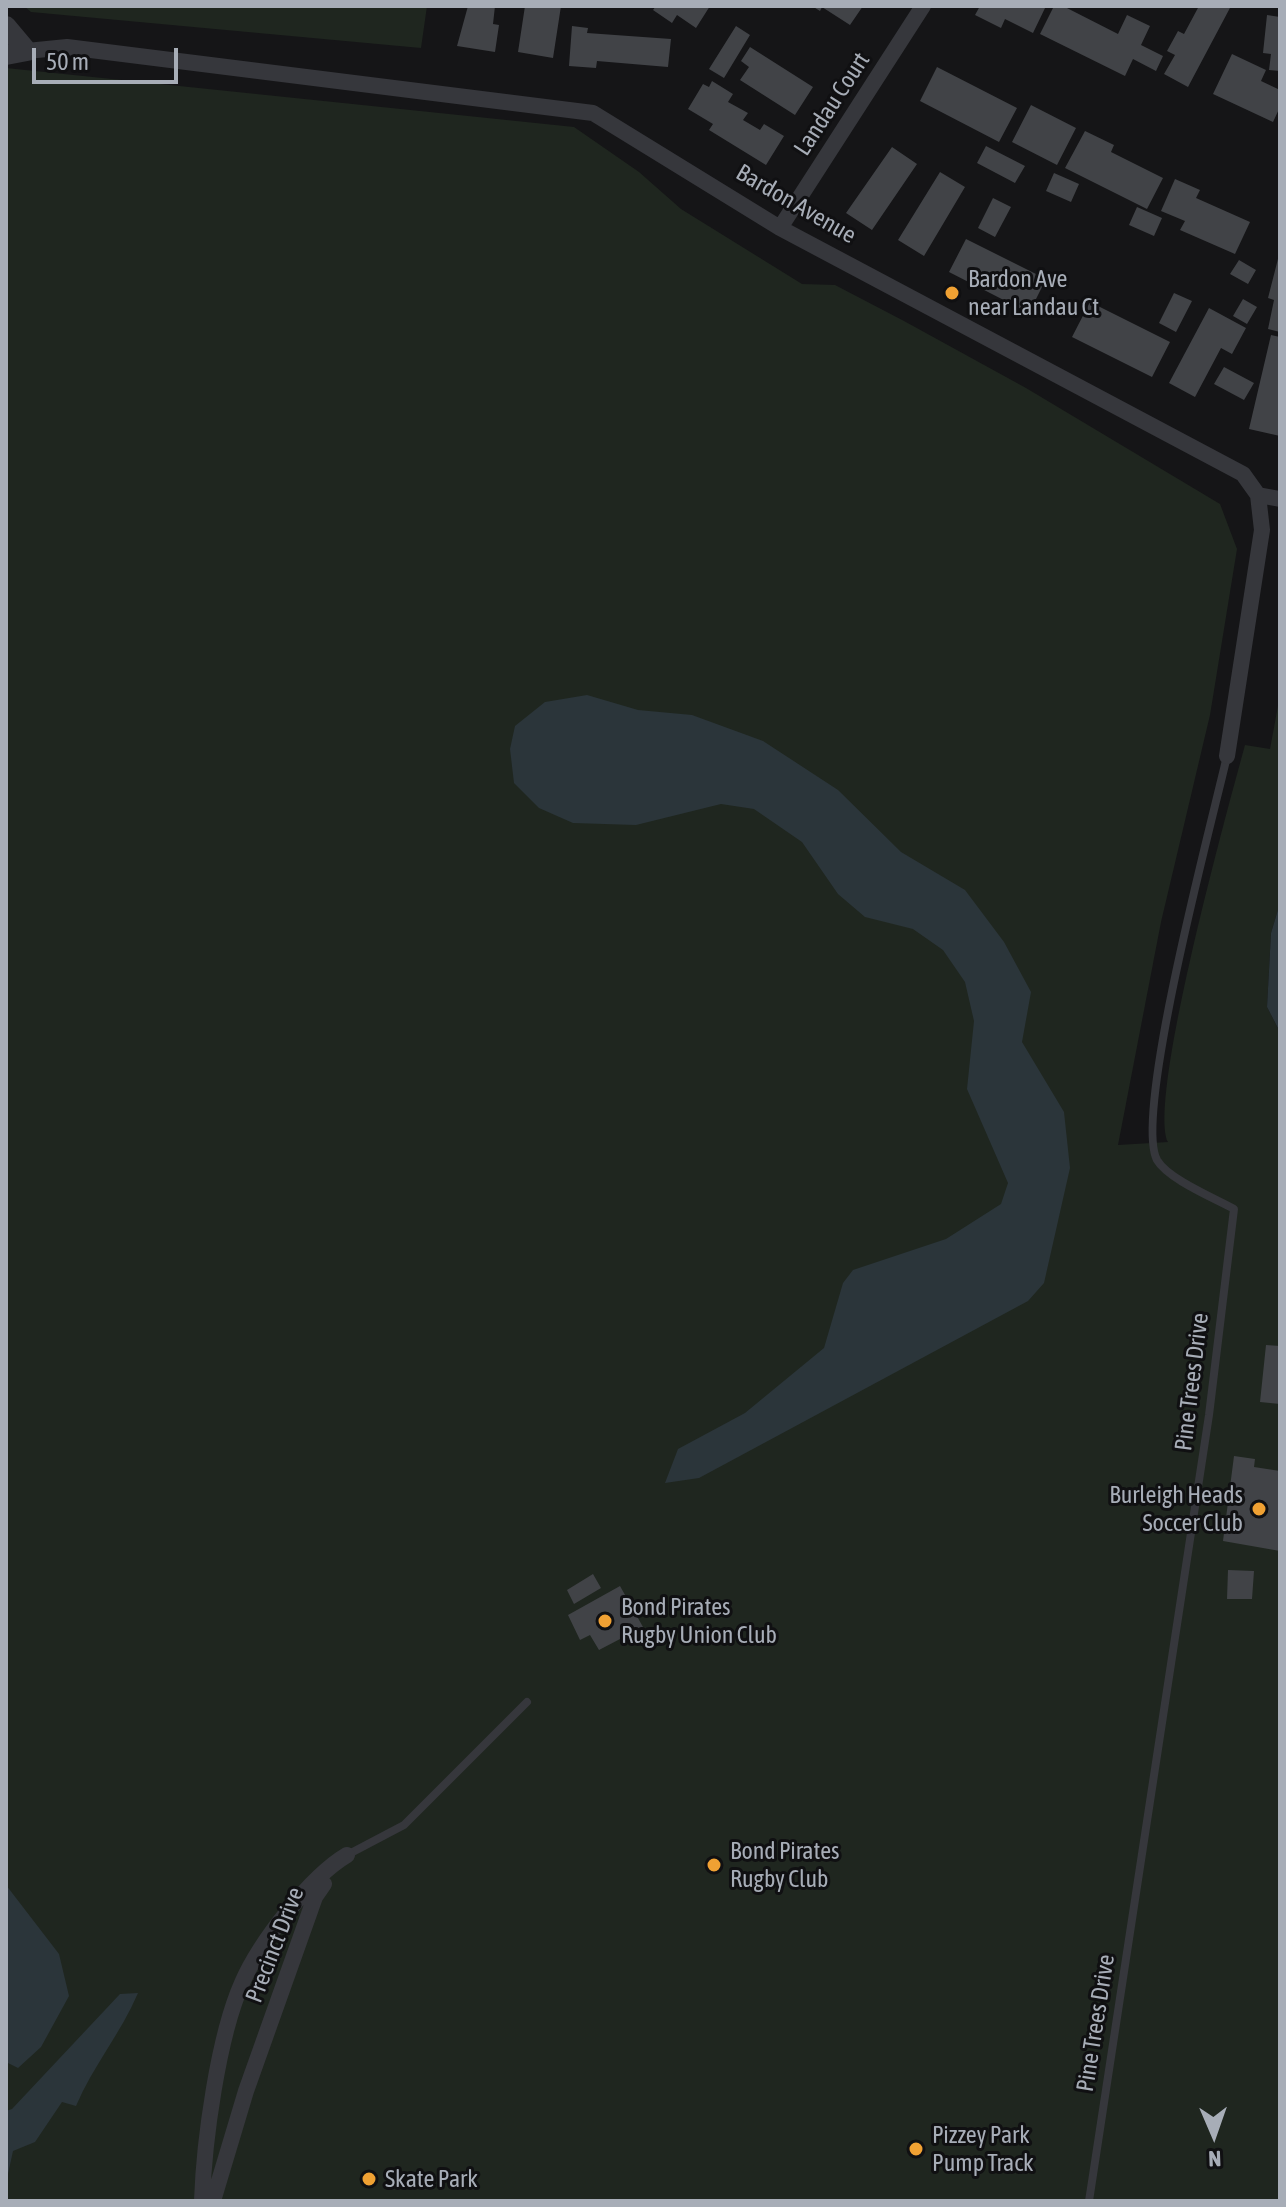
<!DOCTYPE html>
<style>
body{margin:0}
#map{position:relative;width:1286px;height:2207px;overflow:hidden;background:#151517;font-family:"Asap Condensed",sans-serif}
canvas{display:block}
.frame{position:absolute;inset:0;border:8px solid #a7adb7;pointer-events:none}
.north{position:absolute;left:1174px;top:2095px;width:80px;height:80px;-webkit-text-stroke:6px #101012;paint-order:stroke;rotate:178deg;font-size:22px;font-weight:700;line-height:32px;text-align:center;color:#a7adb7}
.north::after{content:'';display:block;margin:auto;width:28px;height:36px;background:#a7adb7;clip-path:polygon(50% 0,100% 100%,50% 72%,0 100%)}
.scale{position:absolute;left:32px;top:48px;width:146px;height:36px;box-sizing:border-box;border:4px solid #a7adb7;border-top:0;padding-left:10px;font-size:24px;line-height:28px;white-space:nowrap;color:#a7adb7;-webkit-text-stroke:6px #101012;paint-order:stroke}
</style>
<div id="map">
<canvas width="1286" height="2207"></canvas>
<div class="frame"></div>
<div class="north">N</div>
<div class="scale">50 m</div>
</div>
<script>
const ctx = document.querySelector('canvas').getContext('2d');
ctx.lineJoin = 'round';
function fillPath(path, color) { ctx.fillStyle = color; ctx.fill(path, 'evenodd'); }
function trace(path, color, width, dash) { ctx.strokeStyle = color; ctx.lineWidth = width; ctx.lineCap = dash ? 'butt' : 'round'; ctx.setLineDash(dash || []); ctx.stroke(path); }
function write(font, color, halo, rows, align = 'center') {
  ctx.font = font + ' "Asap Condensed",sans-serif'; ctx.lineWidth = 6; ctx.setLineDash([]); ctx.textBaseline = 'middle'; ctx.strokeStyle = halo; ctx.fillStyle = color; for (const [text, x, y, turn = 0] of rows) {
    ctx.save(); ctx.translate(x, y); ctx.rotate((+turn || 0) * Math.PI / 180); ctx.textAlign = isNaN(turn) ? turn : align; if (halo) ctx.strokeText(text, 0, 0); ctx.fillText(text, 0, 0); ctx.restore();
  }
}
const green = new Path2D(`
 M24 6H427L421 48 31 12Z
 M6 68 574 127 639 172 681 209 802 284 835 285 904 321 1026 388 1220 504 1237 549 1210 715 1161 922 1118 1145 1168 1142C1148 1096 1228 808 1245 745L1270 749 1280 695V903L1271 933 1267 1007 1280 1032V2201H6Z`);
const water = new Path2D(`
 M587 695 638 710 692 715 763 741 838 790 901 852 965 890 1004 942 1031 992 1022 1042 1064 1112 1070 1168 1044 1283 1028 1301 699 1478 665 1483 678 1449 745 1413 824 1348 843 1283 853 1270 946 1239 1001 1204 1008 1183 967 1089 974 1021 965 982 943 950 913 929 865 917 838 894 802 842 754 809 721 804 636 825 573 823 539 808 514 783 510 749 515 726 545 702Z
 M1280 903V1032L1267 1007 1271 933Z
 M6 1885 59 1954 69 1996 41 2047 18 2068 6 2062Z
 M138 1993C121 2033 93 2066 76 2106L62 2102 35 2142 13 2151 6 2183V2111L12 2109 120 1994Z`);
const building = new Path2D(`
 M468 6H495L493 24 499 25 495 52 457 46Z
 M525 6H561L553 58 518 52Z
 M656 6H710L696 28 677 15 672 23 653 10Z
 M812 6H863L850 25 822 7 820 11Z
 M980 6H1046L1033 33 1005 19 1001 28 975 15Z
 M1054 6H1063L1118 34 1127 15 1150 26 1141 45 1163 56 1156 71 1133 59 1125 76 1040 34Z
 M1199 6H1231L1188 87 1164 74 1175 55 1167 51 1178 31 1184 34Z
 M1267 15 1280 17V71L1269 70 1271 54 1263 53Z
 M572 26 588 28 587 33 671 39 668 67 597 61 596 68 569 66Z
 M736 26 750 35 724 78 709 69Z
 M750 47 813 87 795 115 740 80 749 67 741 61Z
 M1232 54 1266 70 1261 81 1280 90V107L1273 122 1213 94Z
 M937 67 1017 108 999 142 920 101Z
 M712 81 733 94 728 102 748 113 743 120 760 130 764 124 784 136 766 165 709 130 713 124 688 109 703 84 709 87Z
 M1031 105 1076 128 1057 165 1012 142Z
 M1085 131 1114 145 1111 152 1163 178 1147 209 1065 168Z
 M986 146 1025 166 1015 183 977 163Z
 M892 147 917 164 872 230 846 213Z
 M940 172 965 187 924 256 898 240Z
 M1054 173 1079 184 1071 202 1046 191Z
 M1175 179 1200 190 1196 198 1250 222 1235 254 1180 230 1185 221 1161 211Z
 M993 198 1011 207 995 237 978 228Z
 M1137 207 1162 218 1154 236 1129 225Z
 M966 239 1046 279 1029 313 949 272Z
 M1280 251V332L1268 329 1274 300 1268 298Z
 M1239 260 1256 270 1248 284 1230 274Z
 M1174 293 1192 301 1176 332 1159 323Z
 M1243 299 1257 307 1247 324 1233 316Z
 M1090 302 1170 342 1152 377 1072 337Z
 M1209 308 1246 328 1232 354 1221 348 1195 397 1169 383Z
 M1271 335 1280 337V436L1249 429Z
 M1224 367 1254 383 1244 400 1214 384Z
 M1266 1345 1280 1346V1404L1260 1402Z
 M1234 1456 1255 1459 1254 1467 1280 1471V1551L1223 1541Z
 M1228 1570 1254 1571 1252 1599H1227Z
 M593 1574 601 1588 574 1604 567 1590Z
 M620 1586 643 1627 599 1650 590 1635 580 1640 568 1615Z`);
const service = new Path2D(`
 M347 1855 404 1825 527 1702
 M1089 2201 1209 1415 1234 1209C1214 1198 1168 1179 1157 1160 1133 1115 1212 822 1227 756`);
const minor = new Path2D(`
 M27 51 67 47 593 113 780 228 1243 474 1258 495 1262 530 1227 756
 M780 228 923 6
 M1258 495 1280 499
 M202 2201C204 2141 218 2037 242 1983 260 1942 310 1877 347 1855
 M213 2201 246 2091 315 1897 324 1884`);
const tertiary = new Path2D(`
 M6 26 27 51 6 55`);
const markers = [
 [952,293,8,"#f0a133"],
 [1259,1509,8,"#f0a133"],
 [605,1621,8,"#f0a133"],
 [714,1865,8,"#f0a133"],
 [916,2149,8,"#f0a133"],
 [369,2179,8,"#f0a133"]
];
const streetNames = [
 ["Landau Court",832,104,-57],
 ["Bardon Avenue",796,204,30],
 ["Pine Trees Drive",1192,1382,-83],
 ["Precinct Drive",275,1945,-69],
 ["Pine Trees Drive",1096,2023,-81]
];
const poiNames = [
 ["Bardon Ave",968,279],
 ["near Landau Ct",968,307],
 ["Burleigh Heads",1243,1495,"right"],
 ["Soccer Club",1243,1523,"right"],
 ["Bond Pirates",621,1607],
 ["Rugby Union Club",621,1635],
 ["Bond Pirates",730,1851],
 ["Rugby Club",730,1879],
 ["Pizzey Park",932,2135],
 ["Pump Track",932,2163],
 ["Skate Park",385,2179]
];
fillPath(green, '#1f261f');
fillPath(water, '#2b353a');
fillPath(building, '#414347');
trace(service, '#36373c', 8);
trace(minor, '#36373c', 16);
trace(tertiary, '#36373c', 20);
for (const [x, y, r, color] of markers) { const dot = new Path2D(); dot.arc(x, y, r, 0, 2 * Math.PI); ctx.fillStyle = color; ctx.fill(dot); trace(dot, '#101012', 3); }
write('24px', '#a7adb7', '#101012', streetNames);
write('24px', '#a7adb7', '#101012', poiNames, 'left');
</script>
